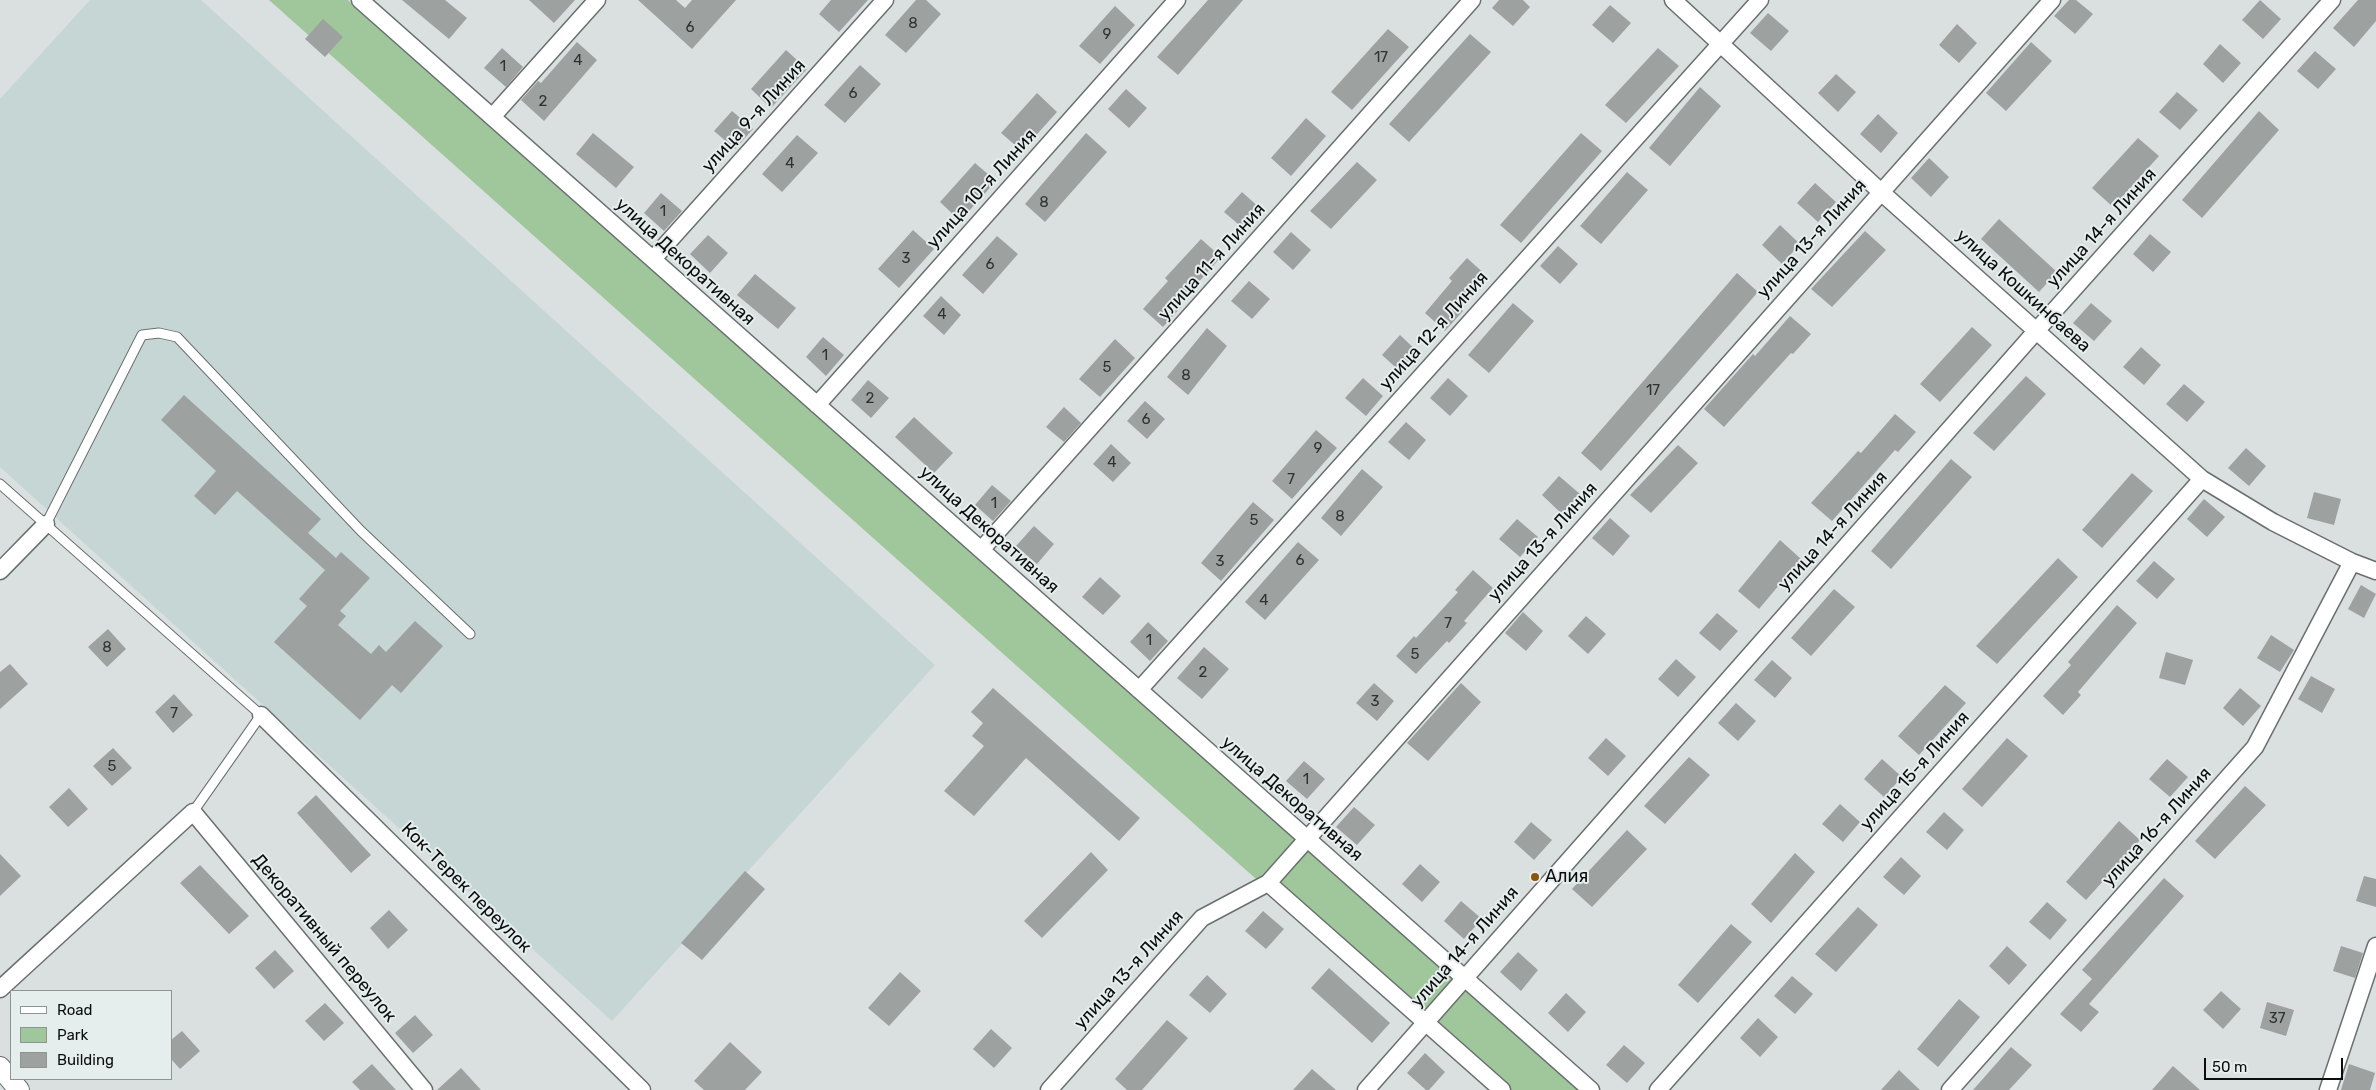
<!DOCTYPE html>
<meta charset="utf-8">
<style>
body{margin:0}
#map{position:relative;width:2376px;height:1090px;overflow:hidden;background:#d9e0df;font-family:Rubik,sans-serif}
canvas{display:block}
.legend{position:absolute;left:10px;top:990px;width:162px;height:90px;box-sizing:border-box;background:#e6eded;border:1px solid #8e9393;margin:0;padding:6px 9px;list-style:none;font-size:15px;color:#0b0d0d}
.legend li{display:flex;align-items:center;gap:10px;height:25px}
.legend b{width:25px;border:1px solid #8e9393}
.scale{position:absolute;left:2204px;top:1058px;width:139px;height:22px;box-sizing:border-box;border:2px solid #0b0d0d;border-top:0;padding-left:6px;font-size:15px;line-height:18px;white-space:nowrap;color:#0b0d0d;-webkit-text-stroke:4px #e6eded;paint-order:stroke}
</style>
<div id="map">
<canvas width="2376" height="1090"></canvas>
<ul class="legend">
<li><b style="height:6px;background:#fff"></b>Road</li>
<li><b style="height:14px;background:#a0c69c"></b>Park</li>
<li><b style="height:14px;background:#9da2a0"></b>Building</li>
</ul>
<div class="scale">50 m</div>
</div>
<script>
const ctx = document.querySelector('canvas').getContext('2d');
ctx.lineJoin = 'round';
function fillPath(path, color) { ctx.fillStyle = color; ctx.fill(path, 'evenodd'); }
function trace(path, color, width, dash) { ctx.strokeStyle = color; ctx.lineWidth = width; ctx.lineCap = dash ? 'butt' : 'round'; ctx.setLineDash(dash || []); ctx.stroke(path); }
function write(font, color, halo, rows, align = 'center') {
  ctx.font = font + ' Rubik,sans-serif'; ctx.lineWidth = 4; ctx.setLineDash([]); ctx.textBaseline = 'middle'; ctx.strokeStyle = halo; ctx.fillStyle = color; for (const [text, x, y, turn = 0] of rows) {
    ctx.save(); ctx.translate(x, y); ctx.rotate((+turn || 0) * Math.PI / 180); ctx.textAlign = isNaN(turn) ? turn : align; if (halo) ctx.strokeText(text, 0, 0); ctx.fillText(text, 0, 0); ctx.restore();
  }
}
const built = new Path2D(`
 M90 0H201L935 665 612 1021 0 467V99Z`);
const green = new Path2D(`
 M269 0H348L1581 1090H1493Z`);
const building = new Path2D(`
 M402 0H445L467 18 449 39Z
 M529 0H575L554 23Z
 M638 0H676L685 8 692 0H736L692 49Z
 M831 0H868L839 32 819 14Z
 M916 0H926L941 14 906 53 885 35Z
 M1208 0H1243L1178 75 1157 57Z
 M1499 0H1523L1530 7 1513 26 1492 8Z
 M2069 0H2076L2093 14 2075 34 2054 16Z
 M2260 0 2281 19 2263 39 2242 20Z
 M2358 0H2376V21L2354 47 2333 28Z
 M1610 5 1631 23 1613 43 1592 25Z
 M1115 6 1135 25 1100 64 1079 46Z
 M1768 13 1789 31 1771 51 1750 33Z
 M323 19 343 37 325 57 305 39Z
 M1957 24 1977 43 1959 63 1939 45Z
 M1388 29 1409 47 1352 110 1331 92Z
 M1470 34 1491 52 1409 142 1389 124Z
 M577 42 597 60 544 121 521 100 538 81 541 83Z
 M2031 42 2052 61 2006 111 1986 93Z
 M2220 44 2241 63 2223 83 2203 64Z
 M502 48 523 67 506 87 484 68Z
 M1658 48 1679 66 1626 123 1605 105Z
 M786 50 807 69 771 108 751 89Z
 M2315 51 2336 69 2318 89 2297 71Z
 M860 65 881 84 845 123 824 105Z
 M1836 74 1856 92 1838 112 1818 93Z
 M1700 87 1721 106 1670 166 1649 148Z
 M1126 89 1147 108 1129 128 1108 109Z
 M2177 92 2198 110 2180 130 2159 112Z
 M1037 93 1057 112 1022 151 1001 133Z
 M732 111 753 129 735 149 714 131Z
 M2259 111 2279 130 2202 218 2182 200Z
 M1878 114 1898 133 1881 153 1860 134Z
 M1306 118 1326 136 1291 176 1271 158Z
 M593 133 634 167 616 188 576 154Z
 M1086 133 1107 152 1045 222 1025 204Z
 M1581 133 1602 151 1521 243 1500 225Z
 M797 135 818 153 782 192 762 174Z
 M2138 138 2159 156 2113 207 2092 188Z
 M1929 158 1949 177 1931 197 1911 178Z
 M1357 162 1377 180 1331 229 1310 211Z
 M975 163 996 181 960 221 940 202Z
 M1627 172 1648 190 1601 244 1580 226Z
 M1815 183 1836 202 1818 222 1797 203Z
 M1242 192 1262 210 1245 230 1224 212Z
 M661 193 682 211 664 231 644 213Z
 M1999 219 2057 272 2039 292 1981 239Z
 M1780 225 1800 244 1782 264 1762 245Z
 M913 230 934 249 899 288 878 269Z
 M1865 231 1886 250 1832 307 1811 289Z
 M1291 232 1311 250 1293 270 1273 252Z
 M2150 234 2171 252 2153 272 2133 254Z
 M708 235 728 253 710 273 690 254Z
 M997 236 1018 254 983 294 962 275Z
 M1201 239 1221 257 1178 305 1181 307 1163 327 1143 309 1168 281 1165 278Z
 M1558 246 1578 264 1560 284 1540 266Z
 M1467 258 1488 277 1460 308 1463 311 1445 331 1425 313 1452 281 1449 278Z
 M1737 273 1758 292 1601 471 1581 453Z
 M755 274 796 308 778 329 737 295Z
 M1249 281 1270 299 1252 319 1231 301Z
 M941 296 961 315 944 335 923 316Z
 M1513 303 1534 321 1489 373 1468 355Z
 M2091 303 2112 321 2094 341 2073 323Z
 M1790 316 1811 334 1793 354 1791 353 1724 427 1704 409 1753 354 1755 356Z
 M1972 327 1992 345 1940 402 1920 384Z
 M1207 328 1227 346 1188 395 1167 377Z
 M1400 335 1420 354 1403 374 1382 355Z
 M823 337 844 355 826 376 806 357Z
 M1115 339 1135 358 1100 397 1079 379Z
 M2141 347 2161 365 2144 385 2123 367Z
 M2026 376 2046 394 1994 451 1973 433Z
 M1363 378 1383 396 1366 416 1345 398Z
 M1448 378 1468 396 1450 416 1430 398Z
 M868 380 889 398 871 418 851 400Z
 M2184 384 2205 402 2187 422 2166 404Z
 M184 395 321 519 308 533 336 558 341 552 370 578 340 611 346 616 338 625 371 654 379 645 386 652 415 621 443 646 401 693 392 685 360 720 274 642 307 606 299 599 325 570 237 491 215 515 194 496 216 471 161 420Z
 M1145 401 1165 419 1147 439 1127 421Z
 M1064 407 1081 423 1064 442 1046 427Z
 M1895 414 1916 432 1898 452 1895 450 1832 521 1811 503 1858 451 1861 453Z
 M914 417 953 453 934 473 895 437Z
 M1406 422 1426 440 1409 460 1388 442Z
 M1316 430 1337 448 1292 499 1272 481Z
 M1111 444 1131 463 1113 482 1093 464Z
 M1678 445 1698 463 1651 513 1630 495Z
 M2246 448 2266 466 2249 486 2228 468Z
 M1951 459 1972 477 1891 569 1871 551Z
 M1362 469 1383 487 1341 536 1321 518Z
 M2132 473 2153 491 2102 548 2082 530Z
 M1559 476 1580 494 1562 514 1542 495Z
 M992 485 1011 501 993 521 975 505Z
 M2314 492 2341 499 2334 525 2307 518Z
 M2204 499 2225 517 2207 537 2187 519Z
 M1253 502 1274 520 1221 581 1201 563Z
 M1610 518 1630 536 1613 556 1592 538Z
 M1517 519 1538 537 1520 557 1499 539Z
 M1034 526 1054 544 1037 564 1016 546Z
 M1780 540 1801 559 1759 609 1738 591Z
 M1298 542 1319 560 1265 620 1245 602Z
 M2058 558 2078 577 1997 664 1976 646Z
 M2154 561 2175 579 2157 599 2136 581Z
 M1473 570 1493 588 1464 621 1467 623 1449 643 1447 641 1416 674 1396 656 1414 636 1416 638 1458 592 1455 590Z
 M1100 577 1121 596 1103 615 1082 597Z
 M2361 585 2376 594 2364 618 2348 609Z
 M1834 589 1855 607 1811 656 1791 638Z
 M2117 605 2137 623 2078 692 2081 695 2063 715 2043 696 2071 665 2068 662Z
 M1523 612 1543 631 1526 651 1505 633Z
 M1717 613 1738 631 1720 651 1699 633Z
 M1586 616 1606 634 1588 654 1568 636Z
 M1148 622 1168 641 1150 661 1130 642Z
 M108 629 126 649 107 667 88 647Z
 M2271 635 2294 650 2280 672 2257 658Z
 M1204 647 1229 669 1202 699 1177 678Z
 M2166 652 2193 660 2185 685 2159 678Z
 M1676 659 1696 677 1678 697 1658 679Z
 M1772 660 1792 678 1775 698 1754 680Z
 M10 664 28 684 0 709V672Z
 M2311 676 2335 689 2322 713 2298 699Z
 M1374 683 1394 701 1377 721 1356 703Z
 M1461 683 1481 702 1428 761 1407 743Z
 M1945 685 1966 703 1919 755 1898 736Z
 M993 688 1140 818 1119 841 1026 758 974 816 944 791 984 746 972 736 983 723 971 712Z
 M2240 688 2261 706 2243 726 2223 708Z
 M174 694 193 715 173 733 155 712Z
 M1736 703 1756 721 1738 741 1718 723Z
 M1606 738 1626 756 1608 776 1588 758Z
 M2007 738 2028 756 1982 807 1962 789Z
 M113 748 132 768 112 786 93 766Z
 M1689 757 1710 775 1665 824 1644 806Z
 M1882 759 1902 777 1884 797 1864 779Z
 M2167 759 2188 777 2170 797 2149 779Z
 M1304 761 1325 779 1307 799 1286 781Z
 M2245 786 2266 805 2215 859 2195 841Z
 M69 788 88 809 68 827 49 807Z
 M316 795 371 855 351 873 297 813Z
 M1840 804 1860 822 1843 842 1822 824Z
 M1354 807 1375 825 1357 845 1336 827Z
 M1944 812 1964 830 1947 850 1926 832Z
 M2119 821 2140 840 2086 900 2066 882Z
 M1531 822 1552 840 1534 860 1514 842Z
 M1627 830 1647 849 1592 907 1572 889Z
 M1091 852 1108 870 1042 938 1024 921Z
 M1795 853 1815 872 1771 923 1751 904Z
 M0 854 21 876 0 896Z
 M1901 857 1921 876 1904 895 1883 877Z
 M1420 864 1440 882 1422 902 1402 884Z
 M200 865 249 916 229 934 180 883Z
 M745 871 765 889 702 960 681 943Z
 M2364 876 2376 879V907L2356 901Z
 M2164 878 2184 896 2089 1004 2099 1012 2081 1032 2060 1014 2092 979 2082 970Z
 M1461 901 1482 919 1464 939 1444 921Z
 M2047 902 2067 920 2050 940 2029 922Z
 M1858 907 1878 925 1836 972 1815 954Z
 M389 910 408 930 388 949 370 928Z
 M1263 911 1284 929 1266 949 1245 931Z
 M1731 924 1752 942 1698 1003 1678 985Z
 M2007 946 2027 965 2009 985 1989 966Z
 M2341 946 2363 953 2355 978 2333 971Z
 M275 950 294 971 274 989 255 968Z
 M1518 952 1538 970 1521 991 1500 972Z
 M1329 968 1390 1023 1372 1043 1311 988Z
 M900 972 921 991 889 1026 868 1008Z
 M1207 975 1227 994 1210 1013 1189 995Z
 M1792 976 1813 994 1795 1014 1774 996Z
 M2221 991 2241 1009 2223 1029 2203 1010Z
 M1566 993 1586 1012 1568 1032 1548 1013Z
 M1959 999 1980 1017 1938 1067 1917 1049Z
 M2267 1002 2294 1010 2286 1036 2260 1028Z
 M325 1003 344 1023 324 1041 305 1021Z
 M415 1015 433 1035 413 1053 395 1033Z
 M1758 1018 1778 1037 1760 1057 1740 1038Z
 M1167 1020 1188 1038 1142 1090H1127L1115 1079Z
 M991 1029 1012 1048 994 1068 973 1049Z
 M182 1031 200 1051 180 1069 171 1059V1040Z
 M730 1042 762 1072 745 1090H704L694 1081Z
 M1624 1045 1645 1063 1627 1083 1606 1065Z
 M2011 1047 2032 1065 2009 1090H1973Z
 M1425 1053 1445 1072 1429 1090H1426L1407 1073Z
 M372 1064 396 1090H360L352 1082Z
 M2349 1064 2375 1073 2370 1090H2341Z
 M2173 1066 2200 1090H2152Z
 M461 1068 481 1090H437Z
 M1312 1069 1336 1090H1293Z
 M1899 1070 1920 1090H1881Z`);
const service = new Path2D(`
 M0 484 261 715 193 812
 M46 524 142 335 159 333 177 337 361 531 470 634`);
const minor = new Path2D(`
 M360 0 1591 1090
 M1673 0 1881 192 2202 479 2273 522 2352 562 2376 571
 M492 117 597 0
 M653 259 885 0
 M817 405 1177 0
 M981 550 1472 0
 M0 571 46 524
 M1139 690 1760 0
 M261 715 642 1090
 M1268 883 1502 1090
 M0 989 193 812 424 1090
 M1049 1090 1202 918 1268 883 2052 0
 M1366 1090 2037 330 2332 0
 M1658 1090 2202 479
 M1950 1090 2255 747 2352 562
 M2328 1090 2376 946`);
const tertiary = new Path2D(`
 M0 1067 19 1090`);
const markers = [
 [1535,877,5,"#8b5504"]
];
const numberNames = [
 ["8",913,24],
 ["6",690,28],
 ["9",1107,35],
 ["17",1381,58],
 ["4",578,61],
 ["1",503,67],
 ["6",853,94],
 ["2",543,102],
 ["4",790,164],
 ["8",1044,203],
 ["1",663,212],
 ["3",906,259],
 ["6",990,265],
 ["4",942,315],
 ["1",825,356],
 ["5",1107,368],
 ["8",1186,376],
 ["17",1653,391],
 ["2",870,399],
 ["6",1146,420],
 ["9",1318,449],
 ["4",1112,463],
 ["7",1291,480],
 ["1",994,504],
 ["8",1340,517],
 ["5",1254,521],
 ["6",1300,561],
 ["3",1220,562],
 ["4",1264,601],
 ["7",1448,624],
 ["1",1149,641],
 ["8",107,648],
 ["5",1415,655],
 ["2",1203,673],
 ["3",1375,702],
 ["7",174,714],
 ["5",112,767],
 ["1",1306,780],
 ["37",2277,1019]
];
const streetNames = [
 ["улица 9-я Линия",754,116,-48],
 ["улица 10-я Линия",982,189,-48],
 ["улица 14-я Линия",2102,228,-48],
 ["улица 13-я Линия",1812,239,-48],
 ["улица Декоративная",685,262,42],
 ["улица 11-я Линия",1212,262,-48],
 ["улица Кошкинбаева",2023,291,42],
 ["улица 12-я Линия",1434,331,-48],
 ["улица Декоративная",989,530,42],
 ["улица 14-я Линия",1833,531,-48],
 ["улица 13-я Линия",1543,542,-48],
 ["улица 15-я Линия",1915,771,-48],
 ["улица Декоративная",1292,799,41],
 ["улица 16-я Линия",2157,827,-48],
 ["Кок-Терек переулок",466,888,45],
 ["Декоративный переулок",324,938,50],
 ["улица 14-я Линия",1465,947,-49],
 ["улица 13-я Линия",1129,970,-48]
];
const poiNames = [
 ["Алия",1545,877]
];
fillPath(built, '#c6d6d5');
fillPath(green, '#a0c69c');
fillPath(building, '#9da2a0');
trace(service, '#6a6f6f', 11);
trace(minor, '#6a6f6f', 19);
trace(tertiary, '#6a6f6f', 22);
trace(service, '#fff', 9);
trace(minor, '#fff', 16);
trace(tertiary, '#fff', 20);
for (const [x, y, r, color] of markers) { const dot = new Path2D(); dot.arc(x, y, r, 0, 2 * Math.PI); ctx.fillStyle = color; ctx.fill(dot); trace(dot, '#e6eded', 2); }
write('15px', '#303232', null, numberNames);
write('18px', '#0b0d0d', '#e6eded', streetNames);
write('18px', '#0b0d0d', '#e6eded', poiNames, 'left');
</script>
